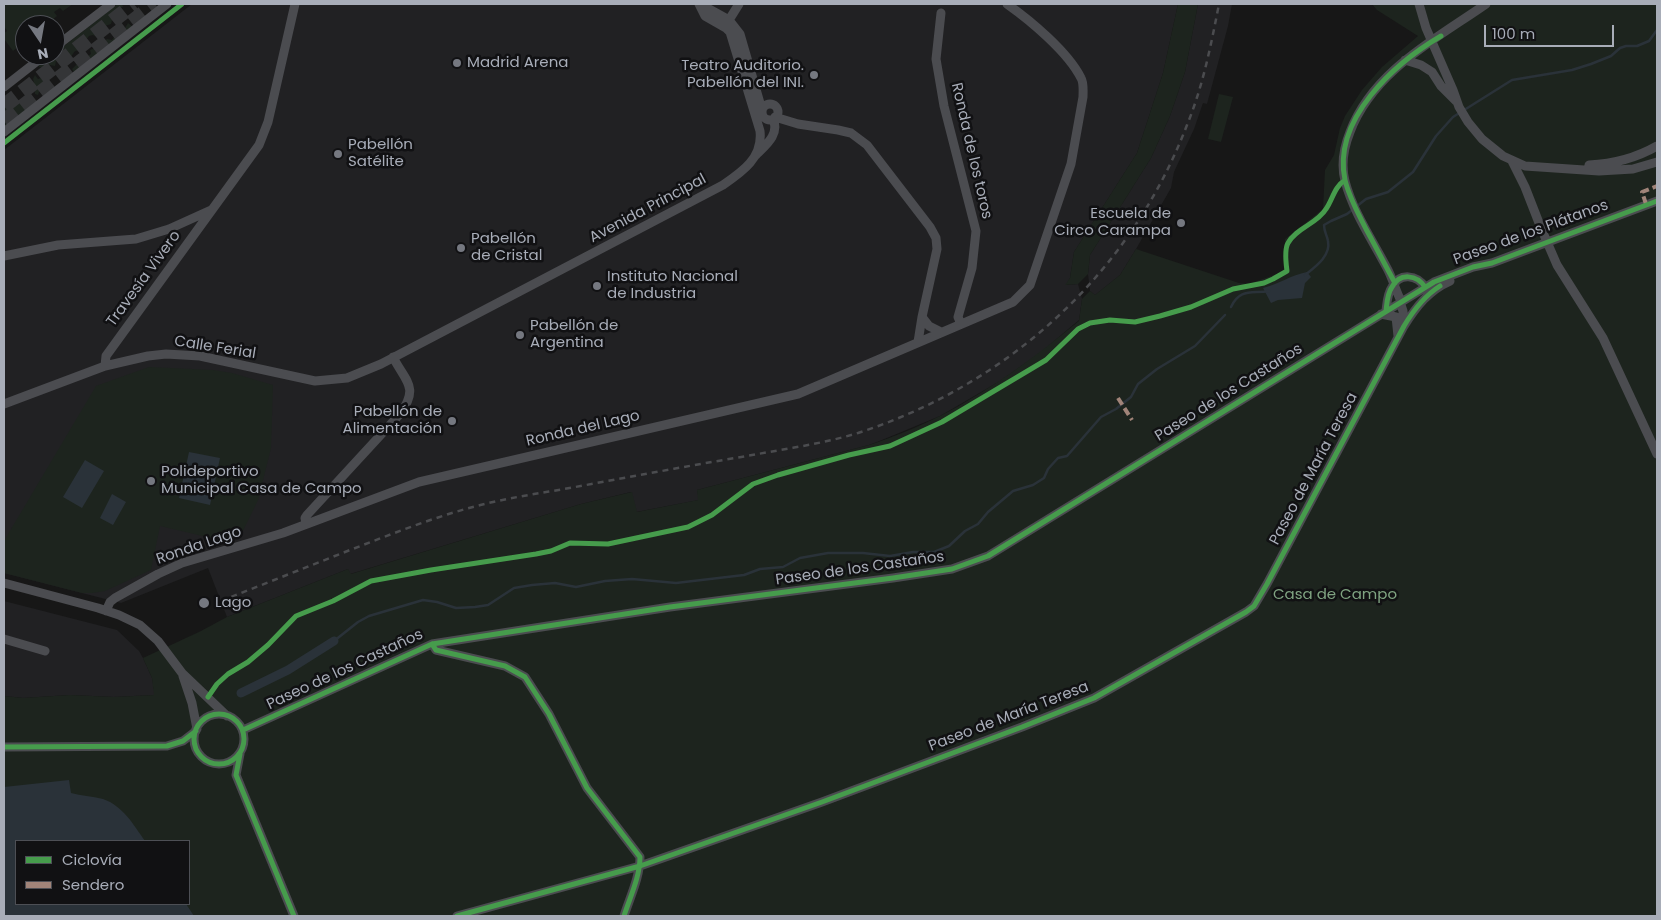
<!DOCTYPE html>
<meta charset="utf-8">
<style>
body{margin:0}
#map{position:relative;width:1661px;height:920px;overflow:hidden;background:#171717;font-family:Poppins,sans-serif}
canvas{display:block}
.frame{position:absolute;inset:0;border:5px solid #a8adb8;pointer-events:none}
.legend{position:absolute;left:15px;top:840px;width:175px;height:65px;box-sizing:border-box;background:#111113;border:1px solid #4d4f55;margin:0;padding:6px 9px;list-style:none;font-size:15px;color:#a8adb8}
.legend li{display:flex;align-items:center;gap:10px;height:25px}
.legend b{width:25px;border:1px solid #4d4f55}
.north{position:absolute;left:15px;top:15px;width:50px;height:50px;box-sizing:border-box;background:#111113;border:1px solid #4d4f55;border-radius:50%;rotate:168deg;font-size:14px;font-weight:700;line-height:20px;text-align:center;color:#a8adb8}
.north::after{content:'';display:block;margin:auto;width:18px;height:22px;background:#757880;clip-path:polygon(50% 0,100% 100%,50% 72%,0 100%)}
.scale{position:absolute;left:1484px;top:25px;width:130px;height:22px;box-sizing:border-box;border:2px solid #a8adb8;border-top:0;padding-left:6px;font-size:15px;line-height:18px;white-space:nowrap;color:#a8adb8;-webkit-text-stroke:4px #111113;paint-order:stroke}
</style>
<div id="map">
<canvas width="1661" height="920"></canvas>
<div class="frame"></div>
<ul class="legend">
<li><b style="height:6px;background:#469c4c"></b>Ciclovía</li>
<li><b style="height:6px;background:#a18479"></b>Sendero</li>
</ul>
<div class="north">N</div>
<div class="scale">100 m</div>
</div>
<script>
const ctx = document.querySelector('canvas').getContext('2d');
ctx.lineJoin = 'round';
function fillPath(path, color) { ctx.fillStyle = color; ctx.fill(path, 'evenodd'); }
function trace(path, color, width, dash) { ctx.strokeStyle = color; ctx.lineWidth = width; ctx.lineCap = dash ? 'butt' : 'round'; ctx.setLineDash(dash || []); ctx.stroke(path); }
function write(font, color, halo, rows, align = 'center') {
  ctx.font = font + ' Poppins,sans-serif'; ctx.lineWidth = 5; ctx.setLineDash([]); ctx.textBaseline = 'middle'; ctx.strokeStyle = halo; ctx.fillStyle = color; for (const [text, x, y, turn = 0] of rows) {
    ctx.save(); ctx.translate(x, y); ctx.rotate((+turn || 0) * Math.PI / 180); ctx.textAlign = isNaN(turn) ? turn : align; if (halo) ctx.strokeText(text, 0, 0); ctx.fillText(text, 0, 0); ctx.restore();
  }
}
const built = new Path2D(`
 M192 4H1178L1163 73 1137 153 1074 252 1070 278 1066 285 1078 284 1082 299 1079 320 1040 353 1000 381 940 416 882 440 869 445 697 490 699 500 636 512 631 492 581 504 350 574 348 569 227 617 208 568 121 603 4 573V150Z
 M1198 4H1232L1228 26 1207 104 1203 103 1194 129 1174 172 1171 188 1136 249 1120 275 1095 295 1090 291 1088 274 1090 255 1151 158 1170 116 1185 72Z
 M4 601 117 630 139 651 143 658 152 678 155 695 114 697 70 695 23 698 4 696Z`);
const green = new Path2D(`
 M4 4H73L63 11 60 8 54 12 57 16 47 24 44 21 38 25H25V35L21 38 24 42 13 51 4 39V33L7 31 4 26Z
 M118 4H122L123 7 117 8 118 15 113 17 111 24 105 26 102 34 99 33 97 37 93 35 89 36 86 40 84 38 77 44 80 50 75 51 70 58 69 55 64 54 61 62 56 61 55 66 50 65 44 69 38 66 52 55H55V53Z
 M1178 4H1198L1185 72 1170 116 1151 158 1090 255 1088 274 1078 284 1065 285 1070 278 1074 252 1137 153 1163 73Z
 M1372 4H1657V916H4V696L23 698 70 695 114 697 154 695 152 678 143 658 201 631 227 617 348 569 351 574 581 504 632 492 637 512 698 500 697 490 869 445C893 437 918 427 940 416 991 390 1036 356 1079 321L1082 299 1090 291 1095 295 1120 275 1136 249 1239 283 1249 284 1285 271V239L1323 209 1325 170 1334 155 1340 128 1345 116 1362 90 1382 67 1418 36 1377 10ZM16 841H189V904H16Z
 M128 23 133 27 74 72 72 69 77 64 78 58H85L91 54 90 50 98 47 99 42 102 43 107 39 112 40 116 35 115 30 125 28Z
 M35 75 38 79 44 77 48 81 45 84 48 90 43 91 40 89 38 95 35 94 34 87 28 89 26 86 31 83H34L33 79Z
 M1219 94 1233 97 1221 142 1208 139Z
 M31 97 37 101 4 127 5 107H12L16 103 24 104 25 100H29Z
 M149 367 213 370 232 373 273 385 271 448 258 500 241 535 224 541 160 526 151 570 105 591 92 593H82L4 573V541L96 386Z`);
const water = new Path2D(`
 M1307 272 1311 277 1305 283 1302 298 1278 300 1271 303 1263 288C1279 284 1291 275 1307 272Z
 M189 452 220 458 210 505 179 498Z
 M85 460 104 471 82 508 63 497Z
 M112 494 126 502 113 525 100 518Z
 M69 780 71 793C81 796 92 796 103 799 123 806 133 824 145 841H16V904H186L194 916H4V787Z`);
const stream = new Path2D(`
 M1305 275C1315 267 1331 256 1328 241 1327 235 1324 232 1324 225L1331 221 1347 214 1366 199 1388 192 1413 172 1436 136 1453 117 1512 80 1572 70 1591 64 1611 56 1620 48 1626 46H1637L1649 41 1657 30
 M1231 307C1240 288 1252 294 1269 291
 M334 641 358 622 369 616 423 600 437 602 456 608 475 607 488 605 514 588 532 585 555 583 576 587 605 581 632 579 676 583 744 575 760 569 783 567 800 558 828 553H863L890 556 913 552H934L949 546 965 531 978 524 988 512 1013 491 1033 485 1044 478 1048 469 1058 458 1067 456 1101 417 1116 409 1131 397 1138 384 1157 369 1195 346 1225 315`);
const canal = new Path2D(`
 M241 693 288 670 334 641`);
const highwayTunnel = new Path2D(`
 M4 106 134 4
 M4 121 155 4`);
const street = new Path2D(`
 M700 4 729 20 740 34 762 110
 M1419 4 1426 28 1453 90 1459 107 1468 122 1482 139 1503 156 1525 166 1599 171 1633 169 1657 162
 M941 13 936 59 944 106 976 231 972 268 958 317 961 324
 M729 20 739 4
 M55 47 111 4
 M1405 60 1421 65 1432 72 1441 86 1456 101
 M4 87 45 55
 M762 112a8 8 0 1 1 16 0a8 8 0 1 1-16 0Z
 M775 117 798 124 838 130 851 133 867 145 930 227 936 238 937 249 922 317 918 342
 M4 132 167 4
 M756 155C766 145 780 134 773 119
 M1512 161 1525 187 1541 228 1557 265 1603 338 1657 454
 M1589 165C1613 164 1636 158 1657 146
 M4 256 58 245 136 239 169 229 211 210
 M1401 301C1396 291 1393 280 1388 270 1373 241 1353 212 1345 181 1341 165 1344 147 1350 132 1373 71 1436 39 1486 4
 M1400 302 1403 311 1404 326
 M1386 311C1387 303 1387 294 1392 287 1400 272 1417 275 1425 287
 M1381 314 1396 317 1398 336
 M922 317 929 326 941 332
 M105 366 106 356 259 145 268 122 295 4
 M4 404 105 366 148 356 166 354 200 356 315 381 347 378 381 364 723 185C742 172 763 158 760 131L730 32 726 28 705 16 699 4
 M306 523 305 518 307 515 400 414C420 387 405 381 393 357
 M4 583 98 608 119 615 140 625 158 641 182 673 227 716
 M106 611 110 602 115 598 158 574 182 563 283 533 419 482 798 394 1013 302 1030 285 1071 164 1083 97C1083 91 1084 83 1081 78 1068 52 1031 21 1007 4
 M4 639 45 651
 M432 644 436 650 505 666 525 677 549 714 587 788 640 857C640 877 630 897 624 916
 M183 676 192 703 197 729
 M194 739a25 25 0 1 1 50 0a25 25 0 1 1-50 0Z
 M243 730 432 644 670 607 893 578 952 569 988 556 1434 282 1473 267 1492 263 1657 201
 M4 747 167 746 183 741 196 731
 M240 754 236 775 294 916
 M457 916 640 866 822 802 1022 727 1094 698 1246 612 1254 606 1267 584 1404 326C1416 307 1429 290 1450 281`);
const rail = new Path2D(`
 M221 601C264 584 307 567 350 550 397 532 444 513 493 502 524 495 555 491 586 485 640 475 693 465 747 456 784 449 822 444 858 433 1009 384 1130 274 1187 125 1203 86 1211 45 1219 4`);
const quiet = new Path2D(`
 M1646 204 1642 192 1657 186
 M1118 398 1132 420`);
const cycleway = new Path2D(`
 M4 143 182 4
 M1395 283C1385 265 1376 247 1366 229 1358 213 1349 197 1345 180 1332 119 1395 63 1441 36
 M1386 311C1387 303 1387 294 1392 287 1400 272 1417 275 1425 287
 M432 644 436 650 505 666 525 677 549 714 587 788 640 857C640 877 630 897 624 916
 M208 697 217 684 228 674 248 662 268 645 296 616 333 601 371 581 431 570 536 554 551 551 570 543 608 544 688 527 712 515 753 484 778 475 849 455 890 446 942 422 1046 360 1078 329 1090 323 1110 320 1135 322 1160 316 1191 307 1233 289 1264 283 1273 279 1287 271C1286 263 1284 250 1288 243 1296 228 1317 224 1326 209 1333 199 1334 187 1345 180
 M194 739a25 25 0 1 1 50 0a25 25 0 1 1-50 0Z
 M243 730 432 644 670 607 893 578 952 569 988 556 1434 282 1473 267 1492 263 1657 201
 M4 747 167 746 183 741 196 731
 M240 754 236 775 294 916
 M457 916 640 866 822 802 1022 727 1094 698 1246 612 1254 606 1267 584 1404 326C1413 311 1424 296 1440 286`);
const markers = [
 [457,63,5,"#757880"],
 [814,75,5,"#757880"],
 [338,154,5,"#757880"],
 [1181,223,5,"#757880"],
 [461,248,5,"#757880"],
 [597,286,5,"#757880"],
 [520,335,5,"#757880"],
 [452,421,5,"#757880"],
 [151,481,5,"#757880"],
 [204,603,6,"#757880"]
];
const poiNames = [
 ["Madrid Arena",467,63],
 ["Teatro Auditorio.",804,66,"right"],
 ["Pabellón del INI.",804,83,"right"],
 ["Pabellón",348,145],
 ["Satélite",348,162],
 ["Escuela de",1171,214,"right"],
 ["Circo Carampa",1171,231,"right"],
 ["Pabellón",471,239],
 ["de Cristal",471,256],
 ["Instituto Nacional",607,277],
 ["de Industria",607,294],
 ["Pabellón de",530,326],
 ["Argentina",530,343],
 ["Pabellón de",442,412,"right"],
 ["Alimentación",442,429,"right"],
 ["Polideportivo",161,472],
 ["Municipal Casa de Campo",161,489],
 ["Lago",215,603]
];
const streetNames = [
 ["Ronda de los toros",971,151,77],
 ["Avenida Principal",648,209,-28],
 ["Paseo de los Plátanos",1531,233,-20],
 ["Travesía Vivero",144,279,-54],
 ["Calle Ferial",215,348,9],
 ["Paseo de los Castaños",1229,393,-32],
 ["Ronda del Lago",583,429,-13],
 ["Paseo de María Teresa",1314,469,-62],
 ["Ronda Lago",199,546,-19],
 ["Paseo de los Castaños",860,569,-8],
 ["Paseo de los Castaños",345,670,-25],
 ["Paseo de María Teresa",1009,717,-21]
];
const parkNames = [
 ["Casa de Campo",1335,595]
];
fillPath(built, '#212123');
fillPath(green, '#1d241e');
fillPath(water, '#2a3239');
trace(stream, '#2a3239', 2.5);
trace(canal, '#2a3239', 9);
trace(highwayTunnel, '#343537', 15, [15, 8]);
trace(street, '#4b4c50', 9);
trace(rail, '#4b4c4f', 2.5, [6, 5]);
trace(quiet, '#a18479', 4, [8, 4]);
trace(cycleway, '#469c4c', 5);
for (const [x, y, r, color] of markers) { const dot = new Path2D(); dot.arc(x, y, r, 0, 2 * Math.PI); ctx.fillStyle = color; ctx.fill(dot); trace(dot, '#111113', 2); }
write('15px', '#a8adb8', '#111113', poiNames, 'left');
write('15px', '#a8adb8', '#111113', streetNames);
write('15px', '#7fa381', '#111113', parkNames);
</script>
